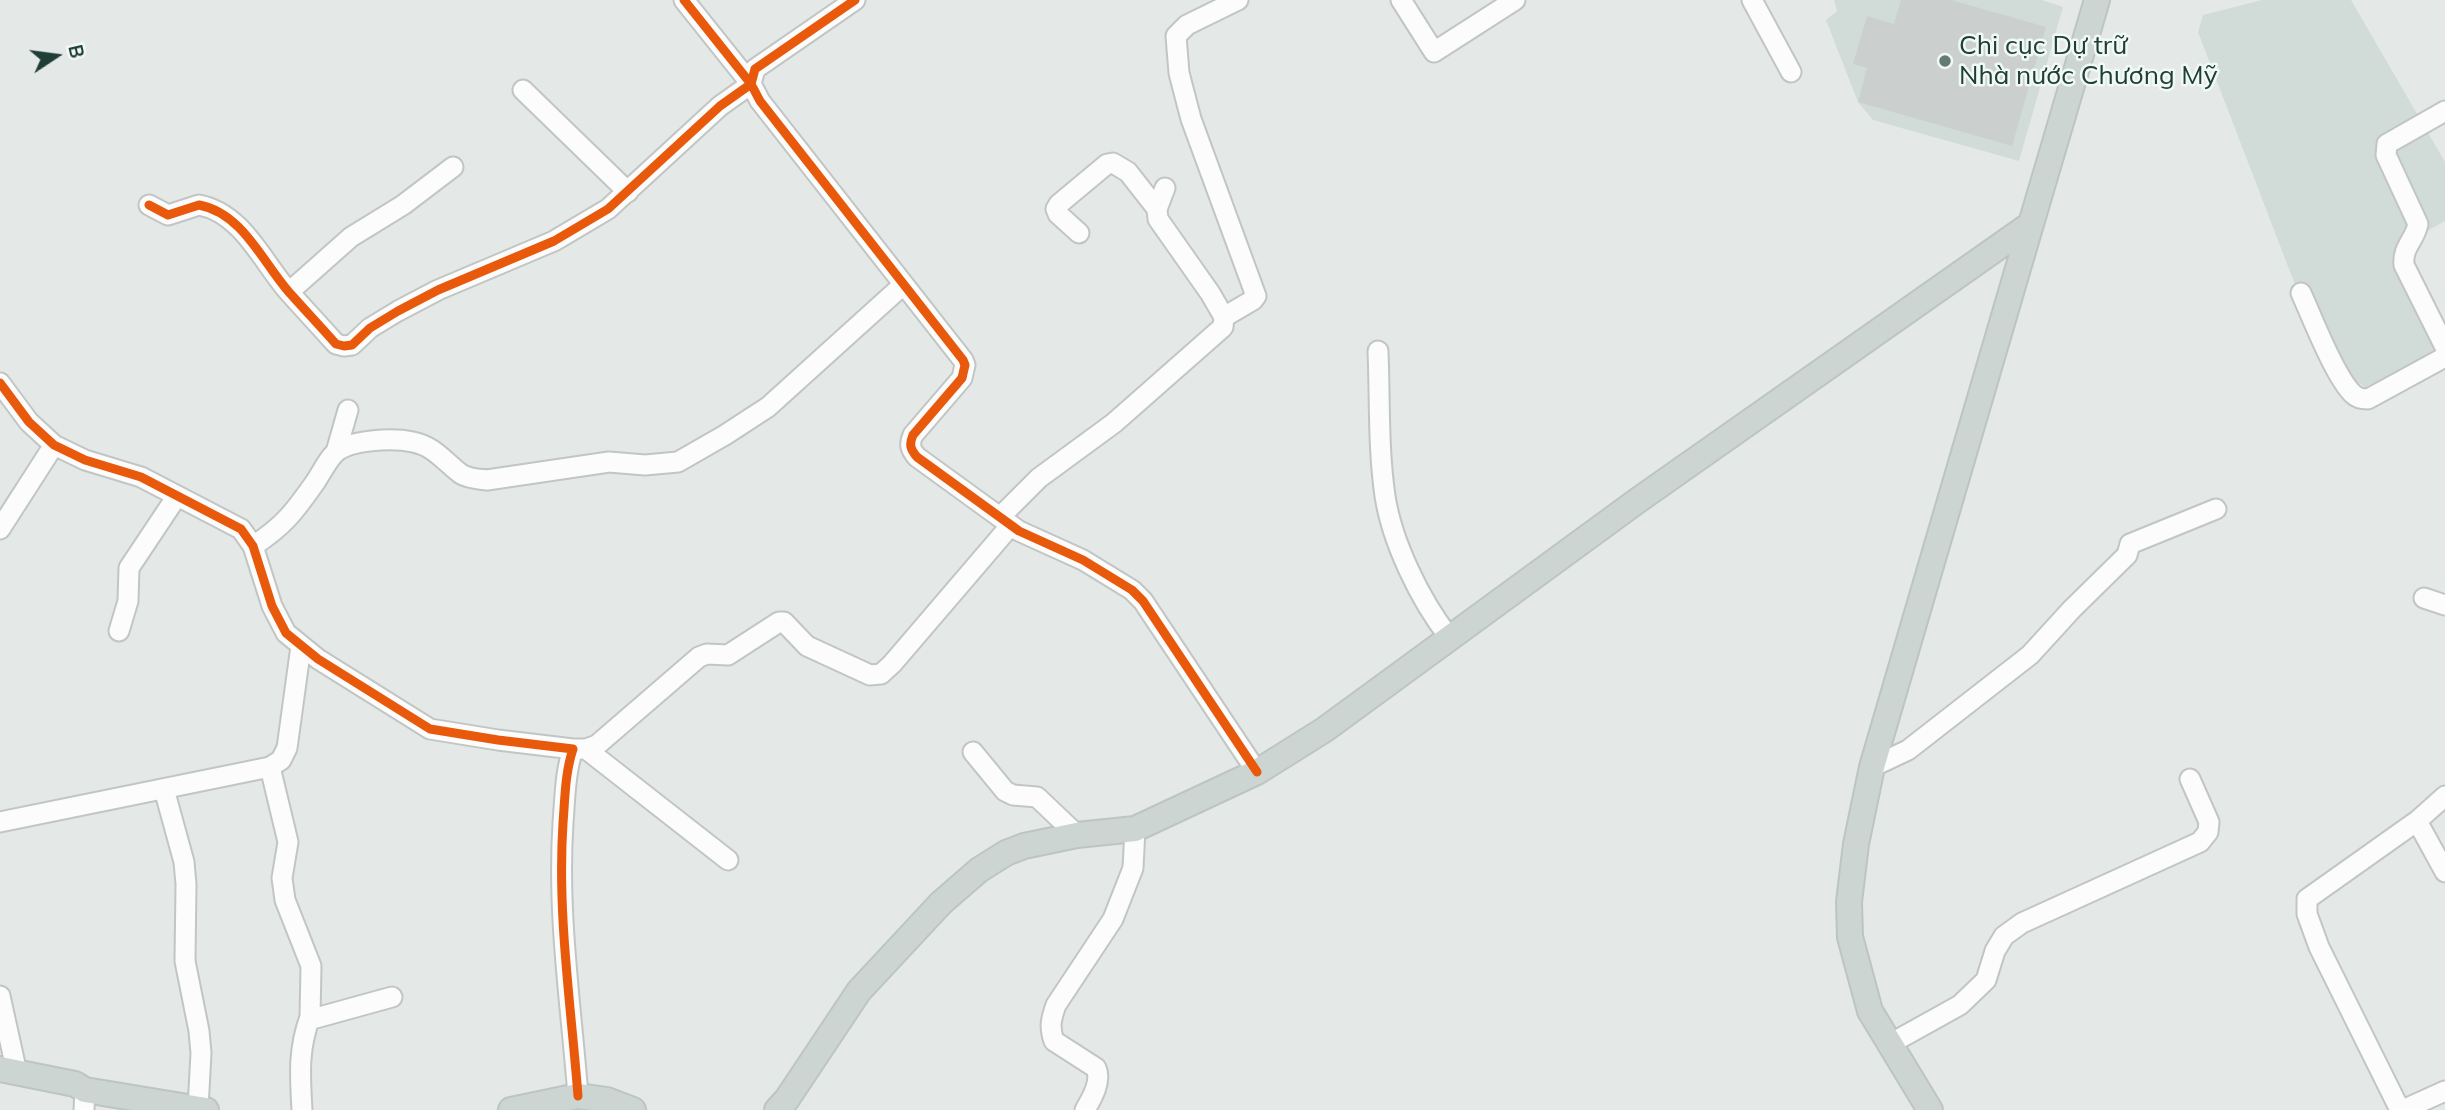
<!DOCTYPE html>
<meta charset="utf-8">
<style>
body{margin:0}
#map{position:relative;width:2445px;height:1110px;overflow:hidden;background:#e4e9e7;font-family:Mulish,sans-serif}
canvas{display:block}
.north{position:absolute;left:21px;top:21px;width:70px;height:70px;-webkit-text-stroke:5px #f1f9f5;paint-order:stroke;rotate:77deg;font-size:19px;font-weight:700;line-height:28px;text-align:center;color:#203e37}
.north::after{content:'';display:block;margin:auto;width:24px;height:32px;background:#203e37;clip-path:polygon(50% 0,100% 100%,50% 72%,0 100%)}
</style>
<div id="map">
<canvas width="2445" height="1110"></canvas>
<div class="north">B</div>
</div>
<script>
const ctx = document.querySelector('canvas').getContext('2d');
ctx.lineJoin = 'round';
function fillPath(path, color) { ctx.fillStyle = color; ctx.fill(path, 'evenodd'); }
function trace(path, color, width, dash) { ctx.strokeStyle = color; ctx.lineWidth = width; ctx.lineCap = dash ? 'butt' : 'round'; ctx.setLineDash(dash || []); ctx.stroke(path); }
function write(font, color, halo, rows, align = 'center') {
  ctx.font = font + ' Mulish,sans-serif'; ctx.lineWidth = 5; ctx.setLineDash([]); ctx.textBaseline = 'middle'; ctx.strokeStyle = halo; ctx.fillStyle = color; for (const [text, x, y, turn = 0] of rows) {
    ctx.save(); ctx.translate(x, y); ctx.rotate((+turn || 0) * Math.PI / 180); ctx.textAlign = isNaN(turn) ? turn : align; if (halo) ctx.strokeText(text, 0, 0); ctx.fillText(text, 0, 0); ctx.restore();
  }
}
const built = new Path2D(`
 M1834 0H2042L2063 7 2019 161 1873 120 1858 102 1826 20 1837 11Z
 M2262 0H2351L2445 162V221L2397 248 2442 352 2365 387 2324 360 2198 32 2203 15Z`);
const building = new Path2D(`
 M1901 0H1951L2046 27 2012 146 1858 102 1867 68 1853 64 1867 16 1894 24Z`);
const minor = new Path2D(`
 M855 0 755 69 751 84 760 101 963 360 965 365 962 378 913 435C909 444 910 449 917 457L1019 531 1083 560 1132 590 1143 601 1257 772
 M1401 0 1434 52 1515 0
 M1752 0 1791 72
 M523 90 628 192
 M2445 111 2387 144 2386 155 2418 224C2415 240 2402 247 2404 265L2445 347
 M149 205 168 215 199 205C242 213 262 261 288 291 304 309 320 326 336 344L344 346 352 345 370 328 398 311 438 290 554 241 608 209 720 106 751 84 684 0
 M1079 233 1058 214 1056 209 1059 204 1107 164 1113 163 1128 172 1157 209
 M289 292 351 237 403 205 453 167
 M2301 293C2312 317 2335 377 2353 394 2357 398 2362 399 2368 399L2445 357
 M1224 317 1253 300 1256 296 1191 119 1179 73 1176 36 1187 25 1238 0
 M1378 351C1380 399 1378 448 1385 496 1392 542 1420 600 1449 637
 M0 383 29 422 54 445 85 460 141 477 241 529 253 546 272 606 286 633 318 659 430 729 498 740 573 749C565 773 565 798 563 823 557 914 571 1005 578 1096
 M336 452 348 410
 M1000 517 1039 478 1114 423 1223 327 1224 317 1210 293 1158 219 1157 209 1165 188
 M0 529 54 445
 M253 546C284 526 295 511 316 481 322 472 327 461 334 454 348 439 394 438 413 442 434 446 445 462 461 474 469 479 479 479 487 480L609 462 645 465 678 462 725 435 768 407 903 285
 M2424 598 2445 605
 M119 631 128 601 129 568 177 496
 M573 749H586L597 745 699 657 707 654 728 655 779 622H784L807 646 870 675 881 674 892 664 1011 525
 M586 749 728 860
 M973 752 1005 791 1013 795 1037 797 1077 835
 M270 767 288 842 282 878 285 900 311 966 310 1017 316 1018 392 997
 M1872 767 1908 750 2030 655 2072 609 2127 555 2130 544 2216 509
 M164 789 184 862 186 884 185 961 199 1031 201 1053 198 1108
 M2445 796 2417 821 2445 872
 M0 822 270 767 281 760 287 748 301 646
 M0 996 17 1073
 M1888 1045 1960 1005 1986 980 1995 951 2004 936 2022 923 2200 842 2208 832 2209 822 2190 779
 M84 1110 85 1090
 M302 1110C300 1075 298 1050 310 1017
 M1085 1110C1092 1098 1102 1081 1096 1068L1054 1041C1049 1027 1051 1019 1056 1005L1113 919 1133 868 1135 829
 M2400 1110 2319 947 2307 914V899L2417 821
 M2403 1110 2445 1091`);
const major = new Path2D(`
 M0 1069 75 1084 85 1090 206 1110
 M511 1110 578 1096 607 1100 633 1110
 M777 1110 787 1099 859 991 941 903 979 870 1006 853 1024 846 1077 835 1135 829 1257 772 1324 730 1637 501 2031 224 2097 0
 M1930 1110 1870 1011 1850 937 1849 902 1856 844 1872 767 2031 224`);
const cycleway = new Path2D(`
 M855 0 755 69 751 84 760 101 963 360 965 365 962 378 913 435C909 444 910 449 917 457L1019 531 1083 560 1132 590 1143 601 1257 772
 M149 205 168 215 199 205C242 213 262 261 288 291 304 309 320 326 336 344L344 346 352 345 370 328 398 311 438 290 554 241 608 209 720 106 751 84 684 0
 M0 383 29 422 54 445 85 460 141 477 241 529 253 546 272 606 286 633 318 659 430 729 498 740 573 749C565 773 565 798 563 823 557 914 571 1005 578 1096`);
const markers = [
 [1945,61,7,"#657a75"]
];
const poiNames = [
 ["Chi cục Dự trữ",1959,46],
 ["Nhà nước Chương Mỹ",1959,76]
];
fillPath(built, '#d1dbd7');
fillPath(building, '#cbd0ce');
trace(minor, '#c1c6c4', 23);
trace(major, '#bcc5c3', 28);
trace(minor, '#fbfcfb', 19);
trace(major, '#cdd5d3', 24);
trace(cycleway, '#e8590c', 9);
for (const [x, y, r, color] of markers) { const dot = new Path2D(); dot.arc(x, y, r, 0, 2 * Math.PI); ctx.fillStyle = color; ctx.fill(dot); trace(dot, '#f1f9f5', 2.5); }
write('26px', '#203e37', '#f1f9f5', poiNames, 'left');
</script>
